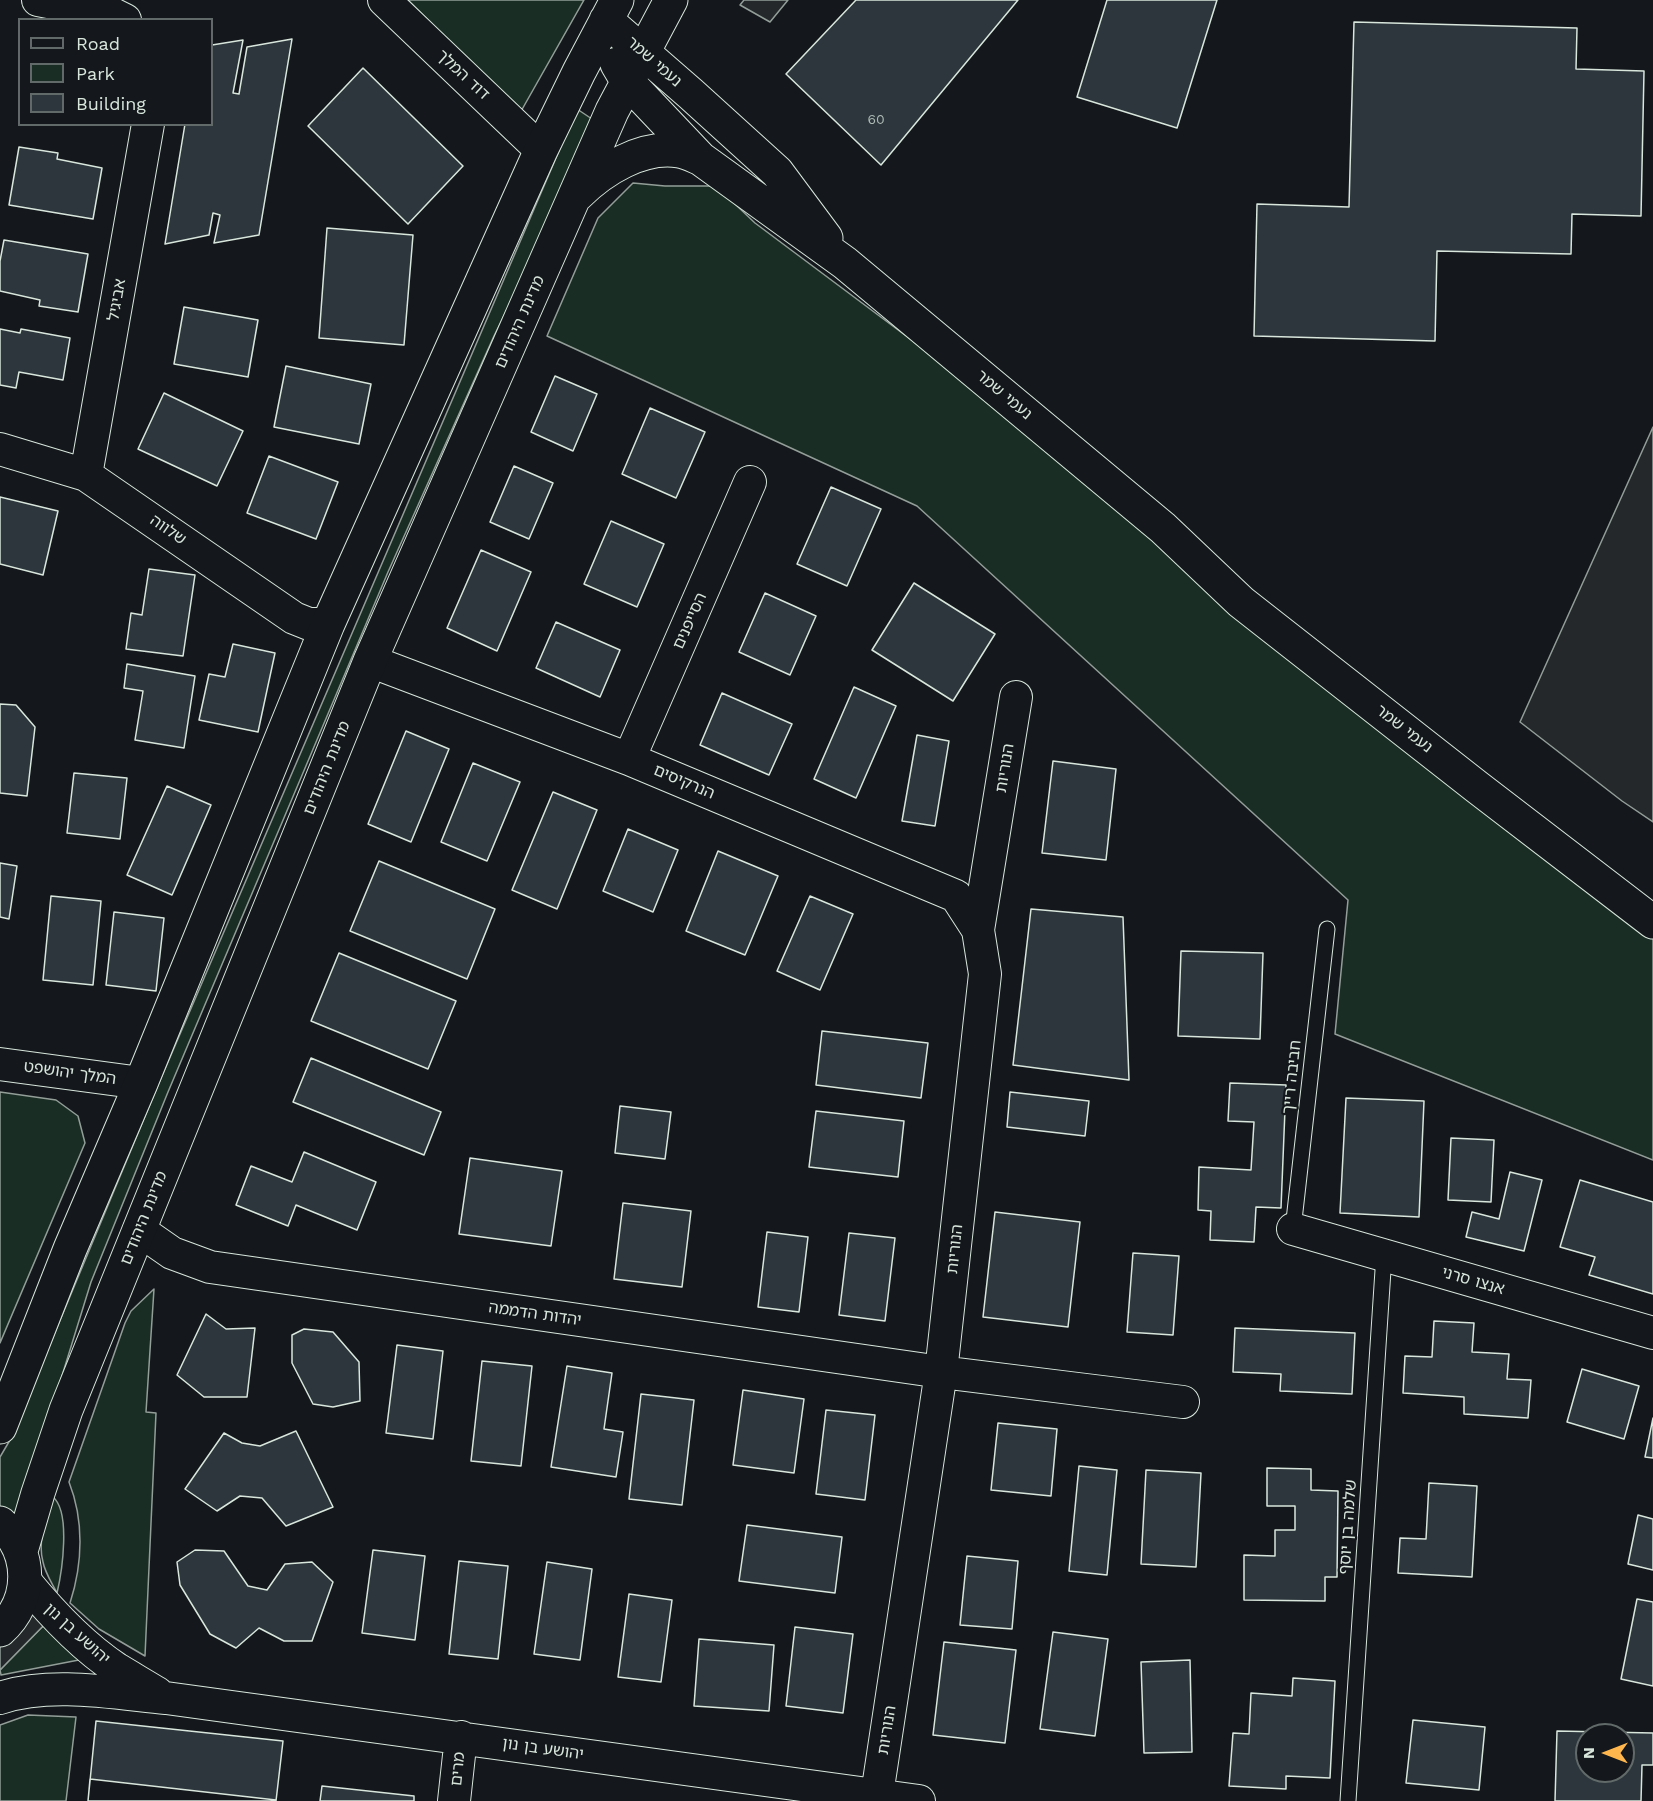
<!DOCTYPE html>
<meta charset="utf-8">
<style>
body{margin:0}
#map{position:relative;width:1653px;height:1801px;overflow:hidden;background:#14181c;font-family:"Work Sans",sans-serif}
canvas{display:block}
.legend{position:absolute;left:18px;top:18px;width:195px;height:108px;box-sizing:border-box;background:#14181c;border:2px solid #626a69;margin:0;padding:8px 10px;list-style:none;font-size:18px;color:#d8e6dc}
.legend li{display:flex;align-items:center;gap:12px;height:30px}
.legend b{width:30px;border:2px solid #626a69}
.north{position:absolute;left:1575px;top:1723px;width:60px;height:60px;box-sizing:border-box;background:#14181c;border:2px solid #626a69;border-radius:50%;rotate:270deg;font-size:16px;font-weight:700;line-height:24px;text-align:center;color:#d8e6dc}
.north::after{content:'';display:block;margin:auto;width:21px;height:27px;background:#ffb74d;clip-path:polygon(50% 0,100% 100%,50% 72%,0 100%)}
</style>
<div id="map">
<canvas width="1653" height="1801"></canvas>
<ul class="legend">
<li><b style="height:8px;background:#14181c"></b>Road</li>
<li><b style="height:16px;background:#1a2d24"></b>Park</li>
<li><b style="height:16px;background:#2c363c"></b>Building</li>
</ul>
<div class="north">N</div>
</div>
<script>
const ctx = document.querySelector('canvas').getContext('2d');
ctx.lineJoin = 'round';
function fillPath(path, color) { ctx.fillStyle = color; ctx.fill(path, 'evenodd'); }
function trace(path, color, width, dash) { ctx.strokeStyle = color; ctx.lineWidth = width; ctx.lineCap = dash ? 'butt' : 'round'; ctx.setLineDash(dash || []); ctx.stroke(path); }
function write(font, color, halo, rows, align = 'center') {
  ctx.font = font + ' "Work Sans","Noto Sans Hebrew",sans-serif'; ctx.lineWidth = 4.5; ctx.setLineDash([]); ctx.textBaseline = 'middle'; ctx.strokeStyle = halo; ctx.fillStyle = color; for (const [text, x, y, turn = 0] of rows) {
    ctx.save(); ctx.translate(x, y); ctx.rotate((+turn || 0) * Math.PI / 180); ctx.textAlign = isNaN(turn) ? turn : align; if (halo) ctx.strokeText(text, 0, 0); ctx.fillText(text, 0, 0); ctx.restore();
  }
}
const green = new Path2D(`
 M408 0H584L520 113Z
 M577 109 592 119 536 250 494 336 388 572 168 1092 91 1282 27 1489 13 1518 0 1513V1457L10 1440 31 1390 156 1090Z
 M633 183 665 186H716L755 223 1163 528 1653 926V1160L1335 1034 1348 900 917 506 547 336 598 218Z
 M0 1092 56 1100 78 1116 85 1143 0 1343Z
 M154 1289 146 1412 156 1413 145 1656 99 1629 70 1603C83 1563 84 1520 69 1482L125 1323 131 1311Z
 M53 1497C71 1512 62 1572 57 1593 52 1583 45 1573 43 1562 37 1540 47 1518 53 1497Z
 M48 1621 84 1659 1 1675 0 1670Z
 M28 1715 76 1717 66 1801H0V1725Z`);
const parking = new Path2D(`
 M744 0H788L770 22 740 5Z
 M1653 427V822L1622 801 1520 722Z
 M27 1609 48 1621 0 1670V1641Z`);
const building = new Path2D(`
 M856 0H1018L881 165 786 74Z
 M1107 0H1217L1177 128 1077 97Z
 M1354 22 1577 28 1576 69 1644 71 1641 216 1572 214 1571 254 1437 251 1435 341 1254 336 1257 204 1349 207Z
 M292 39 259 235 214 243 220 215 213 213 209 235 165 244 185 124H212V45L243 40 233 93 239 94 247 47Z
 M363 68 463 166 408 224 308 126Z
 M19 147 58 153 57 159 102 168 93 219 9 205Z
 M327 228 413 235 404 345 319 338Z
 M4 240 88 254 78 312 39 306 40 300 0 291V261Z
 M184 307 258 320 248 377 174 364Z
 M0 329 20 333 21 329 70 338 63 380 19 372 16 388 0 385Z
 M286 366 371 384 359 444 274 427Z
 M555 376 597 394 573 451 531 432Z
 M164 393 243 431 217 486 138 449Z
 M650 408 705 432 676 498 622 474Z
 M269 456 338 482 316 539 247 513Z
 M514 466 553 483 529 539 490 522Z
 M831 487 881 509 847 586 797 564Z
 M0 497 58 511 43 575 0 564Z
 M611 521 664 544 637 607 584 584Z
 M481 550 531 572 497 651 447 628Z
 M149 569 195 575 183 656 126 649 131 613 142 615Z
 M914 583 995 634 953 701 872 650Z
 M765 593 816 616 790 675 739 652Z
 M556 622 620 650 600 697 536 668Z
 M233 644 275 653 258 732 199 720 209 674 225 677Z
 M127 664 195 676 184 748 135 740 143 691 124 688Z
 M854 687 896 706 856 798 814 779Z
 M722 693 792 724 769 775 700 745Z
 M0 704 16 705 35 727 27 796 0 793Z
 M406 731 449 749 411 842 368 824Z
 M917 735 949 741 935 826 902 821Z
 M1053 761 1116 769 1106 860 1042 853Z
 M473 763 520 782 487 861 441 842Z
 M74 773 127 778 120 839 67 833Z
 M167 786 211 805 172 895 127 875Z
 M553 792 597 810 557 909 512 890Z
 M628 829 678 850 653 912 603 891Z
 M718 851 778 876 745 955 686 931Z
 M379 861 495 909 467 979 350 931Z
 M0 863 17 866 9 919 0 917Z
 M51 896 101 901 93 985 43 980Z
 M810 896 853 914 820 990 777 971Z
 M1031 909 1123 917 1129 1080 1013 1065Z
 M114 912 164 918 156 991 106 985Z
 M1181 951 1263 953 1260 1039 1178 1036Z
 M339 953 456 1001 428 1069 311 1021Z
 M822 1031 928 1043 921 1098 816 1085Z
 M311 1058 441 1112 424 1155 293 1102Z
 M1230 1083 1286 1085 1281 1208 1256 1207 1254 1242 1210 1240 1211 1211 1198 1210 1199 1167 1251 1170 1254 1122 1228 1121Z
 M1010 1092 1089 1101 1085 1136 1007 1127Z
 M1346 1098 1424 1101 1419 1217 1340 1213Z
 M620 1106 671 1112 665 1159 615 1153Z
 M816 1111 904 1121 898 1177 809 1167Z
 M1451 1138 1494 1140 1491 1202 1448 1200Z
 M304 1152 376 1182 357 1230 296 1205 288 1226 236 1205 251 1166 292 1182Z
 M470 1158 562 1171 551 1246 459 1234Z
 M1510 1172 1542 1180 1524 1251 1466 1237 1472 1212 1499 1219Z
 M1580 1180 1653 1202V1294L1589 1275 1595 1257 1560 1247Z
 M623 1203 691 1211 682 1287 614 1279Z
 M995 1212 1080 1222 1068 1327 983 1317Z
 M767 1232 808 1237 799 1312 758 1307Z
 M849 1233 895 1238 885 1321 839 1315Z
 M1133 1253 1179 1256 1173 1335 1127 1332Z
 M206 1314 226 1329 255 1328 247 1397H204L177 1375Z
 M1434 1321 1474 1323 1472 1352 1509 1354 1507 1379 1531 1380 1528 1418 1464 1414V1397L1403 1393 1405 1356 1432 1357Z
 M1235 1328 1355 1333 1352 1394 1280 1391 1281 1374 1233 1372Z
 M304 1329 333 1332 359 1362 360 1401 333 1407 313 1404 292 1363V1335Z
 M397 1345 443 1351 433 1439 386 1433Z
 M482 1361 532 1366 521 1466 471 1461Z
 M567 1366 612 1373 604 1429 623 1432 616 1477 551 1467Z
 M1582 1369 1639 1386 1624 1439 1567 1422Z
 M743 1390 804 1399 794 1473 733 1465Z
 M641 1394 694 1400 682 1505 629 1499Z
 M826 1410 875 1415 865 1500 816 1494Z
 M1653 1418V1458L1645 1457Z
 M998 1423 1057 1429 1051 1496 991 1490Z
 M296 1431 333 1507 286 1526 262 1498 240 1496 217 1511 185 1489 224 1433 242 1443 260 1446Z
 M1079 1466 1117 1470 1107 1575 1069 1571Z
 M1267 1468 1311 1469V1490L1338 1491 1337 1577H1325V1601L1244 1600V1555L1275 1556V1530H1295V1506H1267Z
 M1146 1470 1201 1473 1196 1567 1141 1564Z
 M1429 1483 1477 1486 1472 1577 1398 1573 1400 1538 1426 1539Z
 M1638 1515 1653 1519V1570L1628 1564Z
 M747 1525 842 1537 835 1593 739 1581Z
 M195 1550 224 1551 248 1586 267 1590 285 1564 312 1562 333 1582 312 1641H284L259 1628 236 1648 210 1634 180 1585 177 1562Z
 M373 1550 425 1556 415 1640 362 1633Z
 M967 1556 1018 1561 1012 1629 960 1625Z
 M459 1561 508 1566 498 1659 449 1654Z
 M547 1562 592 1569 580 1660 534 1654Z
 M629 1594 672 1600 661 1682 618 1677Z
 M1637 1599 1653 1602V1686L1621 1679Z
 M795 1627 853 1634 843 1713 786 1706Z
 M1053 1632 1108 1639 1095 1736 1040 1729Z
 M699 1639 774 1645 769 1711 694 1706Z
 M944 1642 1016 1650 1005 1743 933 1735Z
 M1190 1660 1192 1752 1144 1753 1141 1662Z
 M1293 1678 1335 1681 1330 1778 1286 1776V1789L1229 1786 1233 1733 1249 1734 1251 1693 1292 1696Z
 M1413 1720 1485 1727 1479 1790 1406 1783Z
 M96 1721 283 1741 276 1801H88Z
 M1557 1731 1653 1733V1765H1642L1641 1801H1555ZM1587 1735H1623V1771H1587Z
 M90 1779 276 1800V1801H88Z
 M322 1786 414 1796V1801H320Z`);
const lane = new Path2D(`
 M1293 1229 1327 929
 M1348 1801 1384 1255`);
const street = new Path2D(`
 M38 0 115 15 125 20
 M384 0 541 150
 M0 449 86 475 294 618 309 624H328
 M86 475 148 124
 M370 661 629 759 956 896 978 930
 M629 759 750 482
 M0 1064 141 1083
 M1293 1229 1653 1333
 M139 1230 172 1253 210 1267 941 1372 1183 1402
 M25 1581C52 1614 82 1646 117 1669 130 1677 144 1685 157 1693
 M0 1698C50 1681 114 1693 166 1698L919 1801
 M454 1801 461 1737
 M876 1801 941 1372 985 974 978 930 1016 697`);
const secondary = new Path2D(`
 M606 20 691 94 777 172 826 238
 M617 64 627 81 701 159 845 263 1163 528 1241 602 1477 787 1653 922
 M577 195C602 170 642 145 679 151 686 152 694 156 701 159
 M0 1427 70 1249 141 1083 328 624 541 150 579 72 617 0
 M0 1523C33 1552 33 1601 0 1630
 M21 1551 38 1493 66 1410 370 661 612 111 671 0`);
const numberNames = [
 ["60",876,120]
];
const streetNames = [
 ["נעמי שמר",654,62,41],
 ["דוד המלך",463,75,43],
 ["אביגיל",117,300,-80],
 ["מדינת היהודים",520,322,-66],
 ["נעמי שמר",1004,395,40],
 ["שלווה",168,530,35],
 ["הסייפנים",690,621,-66],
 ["נעמי שמר",1404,729,38],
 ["מדינת היהודים",327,768,-68],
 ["הנוריות",1005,768,-81],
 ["הנרקיסים",684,782,23],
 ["המלך יהושפט",70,1073,8],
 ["חביבה רייך",1292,1077,-84],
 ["מדינת היהודים",144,1218,-68],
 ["הנוריות",955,1249,-84],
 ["אנצו סרני",1473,1281,16],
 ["יהדות הדממה",535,1314,8],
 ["שלמה בן יוסף",1348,1527,-86],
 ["יהושע בן נון",77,1634,42],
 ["הנוריות",887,1730,-81],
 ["יהושע בן נון",543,1749,8],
 ["מרים",458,1769,-84]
];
fillPath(green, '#1a2d24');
trace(green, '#939e99', 1.5);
fillPath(parking, '#24282b');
trace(parking, '#939e99', 1.5);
fillPath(building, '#2c363c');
trace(building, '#d8e6dc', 1.5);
trace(lane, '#d8e6dc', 17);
trace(street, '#d8e6dc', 34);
trace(secondary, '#d8e6dc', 35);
trace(lane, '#14181c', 15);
trace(street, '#14181c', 32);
trace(secondary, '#14181c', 33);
write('14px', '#adbab4', null, numberNames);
write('16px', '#d8e6dc', '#14181c', streetNames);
</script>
